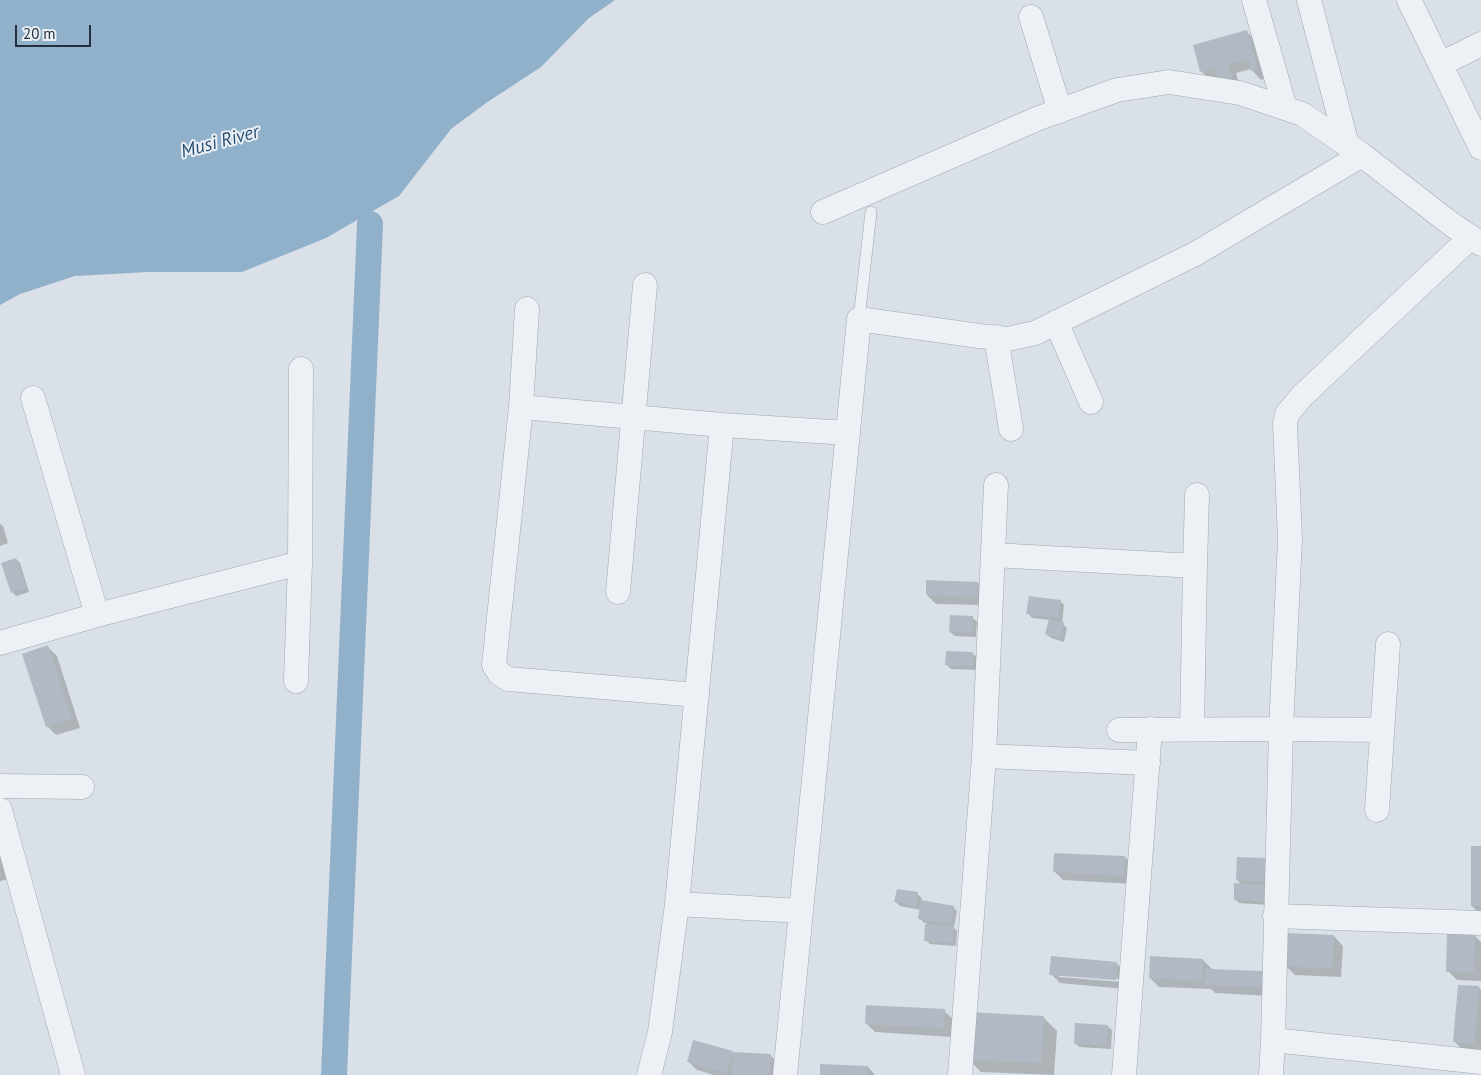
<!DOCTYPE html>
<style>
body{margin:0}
#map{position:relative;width:1481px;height:1075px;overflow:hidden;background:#dae0e7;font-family:"PT Sans",sans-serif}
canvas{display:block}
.scale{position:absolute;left:15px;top:25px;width:76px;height:22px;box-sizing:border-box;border:2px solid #232f3e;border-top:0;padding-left:6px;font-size:15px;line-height:18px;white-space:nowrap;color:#232f3e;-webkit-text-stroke:4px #e9eff4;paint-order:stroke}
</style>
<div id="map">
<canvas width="1481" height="1075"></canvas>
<div class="scale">20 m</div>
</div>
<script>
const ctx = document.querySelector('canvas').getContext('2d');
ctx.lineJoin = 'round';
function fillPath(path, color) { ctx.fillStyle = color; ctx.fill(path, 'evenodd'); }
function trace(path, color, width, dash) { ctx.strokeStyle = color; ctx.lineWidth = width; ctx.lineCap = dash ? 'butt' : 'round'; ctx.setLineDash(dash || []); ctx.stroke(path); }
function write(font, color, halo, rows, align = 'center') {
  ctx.font = font + ' "PT Sans",sans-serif'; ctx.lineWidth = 4; ctx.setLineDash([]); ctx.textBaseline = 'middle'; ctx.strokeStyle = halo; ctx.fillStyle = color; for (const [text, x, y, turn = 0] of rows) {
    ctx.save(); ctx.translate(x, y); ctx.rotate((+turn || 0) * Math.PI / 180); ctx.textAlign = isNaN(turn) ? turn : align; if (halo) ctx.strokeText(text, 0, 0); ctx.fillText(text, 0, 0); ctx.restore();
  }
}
const water = new Path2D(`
 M0 0H615L589 18 541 67 486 103 451 129 399 196 326 238 242 272H148L75 276 20 294 0 305Z`);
const shadow = new Path2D(`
 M1247 32 1256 41 1266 78 1261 80 1251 69 1236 73 1240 86 1210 80 1201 71Z
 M0 524 3 526 8 543 0 546Z
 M16 559 20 563 29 592 16 596 12 592Z
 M978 583 987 592 986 605 936 604 927 595Z
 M1060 601 1064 605 1062 623 1067 628 1064 642 1051 638 1046 634 1050 620 1032 618 1028 613Z
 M973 618 977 622 976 637 955 636 950 632Z
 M48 647 57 656 80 728 56 735 47 726Z
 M972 653 977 657 976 670 951 669 947 665Z
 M1481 847V915L1472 906Z
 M7 853 9 879 0 881V855Z
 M1125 857 1134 866 1133 884 1063 880 1054 871Z
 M1266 859 1269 885H1264L1269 890 1268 905 1239 903 1235 899 1242 885 1237 880Z
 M917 894 922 898 921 901 953 907 957 911 954 928 957 931 956 946 930 944 926 940 927 923H924L920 918 921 910 900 906 896 902Z
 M1474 935 1481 942V981L1457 980 1448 971Z
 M1334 936 1343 946 1341 977 1295 975 1286 966Z
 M1203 960 1212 969 1262 973 1271 982 1270 996 1215 993 1211 989 1159 987 1150 978Z
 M1116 963 1125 972 1124 989 1060 983 1051 974ZM1059 974 1122 979V982L1059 977Z
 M1459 986 1479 987 1481 990V1052L1463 1050 1454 1041Z
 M944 1011 954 1020 952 1037 875 1032 866 1023Z
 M1043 1017 1057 1031 1054 1075 981 1072 967 1058Z
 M1107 1026 1112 1030 1111 1049 1079 1047 1075 1043Z
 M732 1053 734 1055H770L779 1064 778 1075H714L697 1070 688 1061Z
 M868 1067 875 1075H821Z`);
const canal = new Path2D(`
 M334 1075 370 224`);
const building = new Path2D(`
 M1247 30 1258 69 1251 71 1248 59 1228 64 1232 77 1218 80 1215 68 1200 72 1193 45Z
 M16 558 26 588 11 593 1 563Z
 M926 580 978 582 977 597 926 595Z
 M1029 596 1061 600 1058 618 1026 614Z
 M950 615 973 616 972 633 949 632Z
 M1049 619 1064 622 1060 638 1045 634Z
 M48 645 72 719 46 727 22 654Z
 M946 651 973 652V666L945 665Z
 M1471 846H1481V906H1471Z
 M1054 853 1125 856 1124 876 1053 872Z
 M1237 857 1266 858 1265 882 1236 880Z
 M1234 883 1265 885V902L1234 900Z
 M897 889 918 892 916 906 894 902Z
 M921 900 954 906 951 924 918 919Z
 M925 924 954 926 952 943 924 941Z
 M1287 933 1334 935 1332 969 1285 966Z
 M1447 934H1475L1474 972H1446Z
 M1051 956 1117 962 1116 980 1049 975Z
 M1150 956 1203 959 1202 981 1149 978Z
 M1206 969 1263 971 1262 987 1205 985Z
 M1458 985 1479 986 1474 1044 1453 1042Z
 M866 1005 945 1009 944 1028 865 1024Z
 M968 1012 1044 1016 1041 1063 966 1059Z
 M1075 1023 1108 1025 1107 1045 1074 1044Z
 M693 1040 733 1051 726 1073 687 1062Z
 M733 1052 771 1054 769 1075H732Z
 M820 1064 868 1066V1075H820Z`);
const lane = new Path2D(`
 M859 319 871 212`);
const street = new Path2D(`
 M1254 0 1285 108
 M1309 0 1347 145
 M1409 0 1481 148
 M1031 17 1060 111
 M1441 64 1481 44
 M823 212 1039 118 1117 90 1169 82 1240 93 1302 114 1362 155 1451 224 1481 244
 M1056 322 1091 402
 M996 337 1011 429
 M33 398 97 615
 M521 407 527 309
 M993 555 1195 566 1197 495
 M618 592 645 285
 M0 643 97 615 300 563 301 369
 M296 681 300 563
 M697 695 508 679 500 674 494 665 521 407 722 425 848 433
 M1192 729 1195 566
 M1119 730 1281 729 1382 730
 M984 756 1148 763
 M0 786 82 787
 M0 810 73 1075
 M1377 810 1388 644
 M677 904 801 911
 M1275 916 1481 923
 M1273 1040 1481 1062
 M649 1075 660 1032 677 904 722 425
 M785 1075 859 319 979 336 1008 339 1035 333 1195 254 1362 155
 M960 1075 984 756 996 485
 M1124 1075 1150 729
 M1271 1075 1273 1040 1281 729 1290 539 1285 424 1287 414 1302 396 1471 237`);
const waterNames = [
 ["Musi River",220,142,-15]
];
fillPath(water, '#91b1cb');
fillPath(shadow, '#0003');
trace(canal, '#91b1cb', 26);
fillPath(building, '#b1b9c4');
trace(lane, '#9fa7b1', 12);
trace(street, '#9fa7b1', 25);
trace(lane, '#edf0f5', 11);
trace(street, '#edf0f5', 24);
write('italic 19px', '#2a5175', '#e9eff4', waterNames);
</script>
